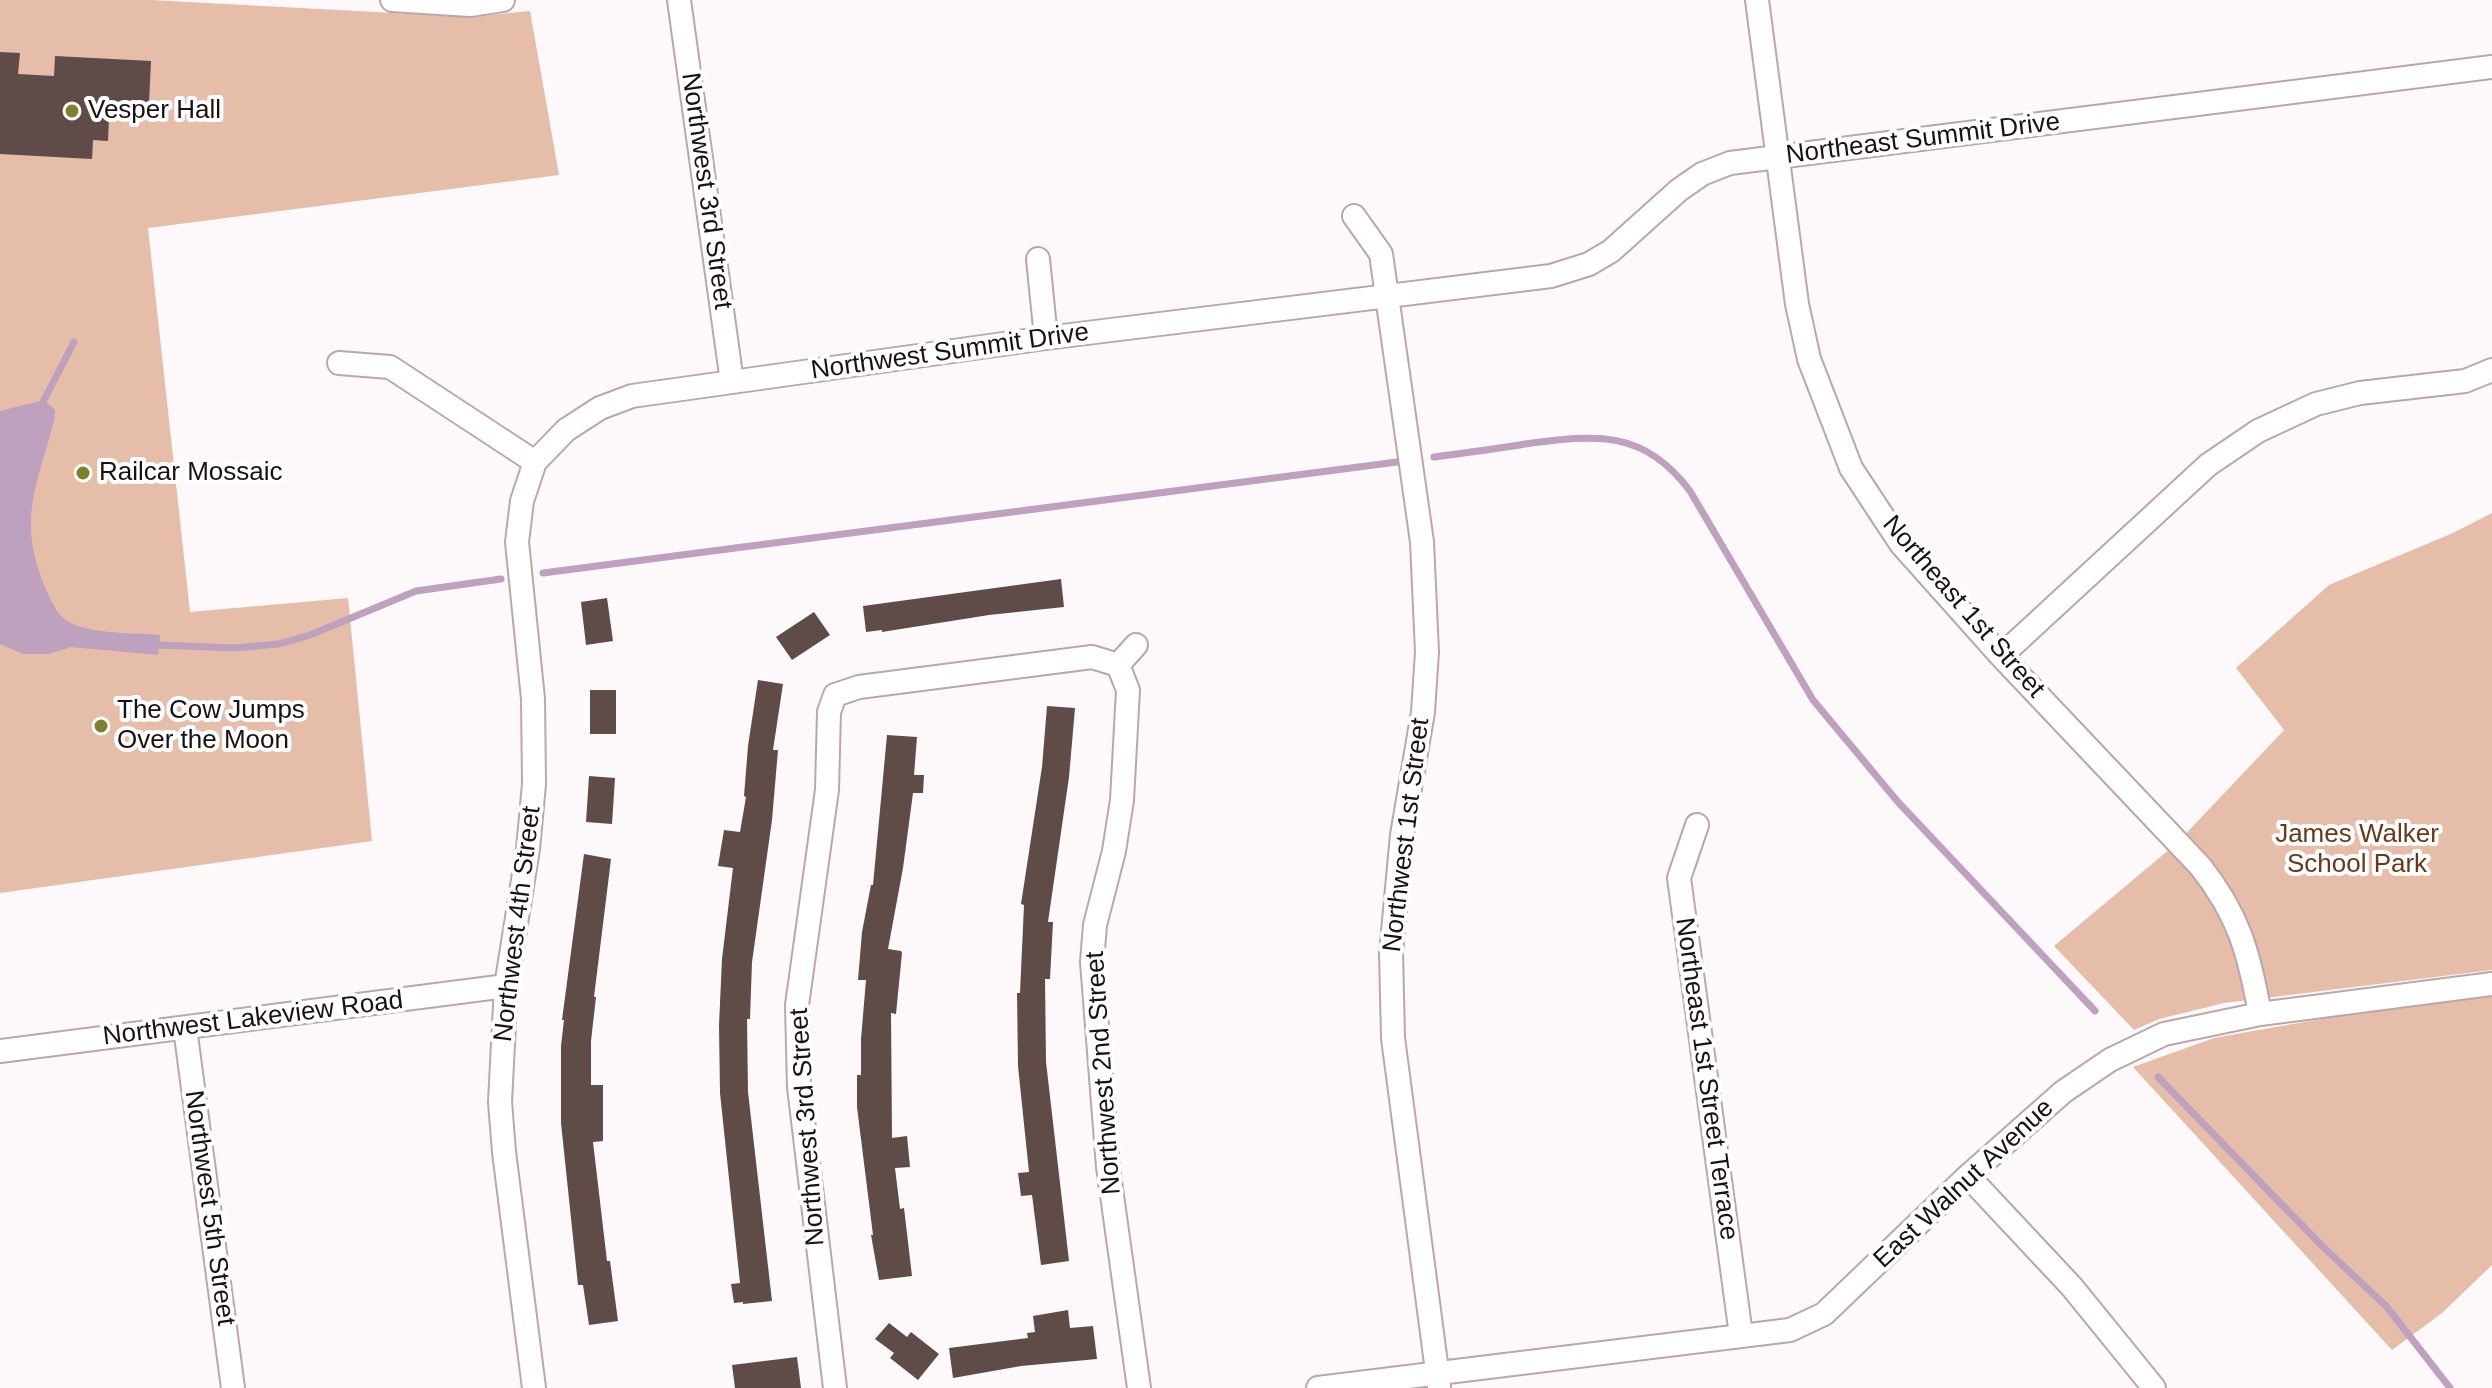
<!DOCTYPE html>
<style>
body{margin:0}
canvas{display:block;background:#fdf8f9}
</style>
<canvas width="2492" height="1388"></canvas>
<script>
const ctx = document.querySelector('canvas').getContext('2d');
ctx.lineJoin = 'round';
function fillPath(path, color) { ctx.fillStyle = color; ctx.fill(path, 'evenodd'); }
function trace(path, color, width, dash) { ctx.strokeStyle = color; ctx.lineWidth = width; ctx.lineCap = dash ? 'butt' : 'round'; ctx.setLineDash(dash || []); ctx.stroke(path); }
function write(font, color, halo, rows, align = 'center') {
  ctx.font = font + ' Arial,sans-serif'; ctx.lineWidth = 8; ctx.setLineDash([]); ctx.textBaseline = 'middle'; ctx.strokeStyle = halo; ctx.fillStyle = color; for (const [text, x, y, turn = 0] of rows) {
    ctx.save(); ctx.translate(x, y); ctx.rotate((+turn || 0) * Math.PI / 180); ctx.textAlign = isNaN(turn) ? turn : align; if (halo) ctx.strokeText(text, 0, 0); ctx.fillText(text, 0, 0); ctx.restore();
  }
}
const green = new Path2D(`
 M0 0H151L469 17 530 11 559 175 148 228 190 612 348 598 372 841 0 893Z
 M2492 513V970L2224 1003 2159 1019 2134 1030 2054 946 2177 843 2284 730 2236 668 2329 585 2453 533Z
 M2492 995V1265L2442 1313 2392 1350 2133 1067 2214 1038 2366 1011Z`);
const water = new Path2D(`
 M44 400 55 410 54 421C37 486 17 519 45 587 50 599 57 616 69 622 90 634 135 633 160 635L158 655 71 647 48 654H23L0 644V411Z`);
const stream = new Path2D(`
 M44 400 74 342
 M1434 457C1464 453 1495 449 1525 444 1594 435 1643 428 1690 491L1813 700 1898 802 2095 1011
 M543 573 1397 462
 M158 645 234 648 279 644 310 635 416 591 501 579
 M2158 1077 2323 1247 2387 1307 2450 1388`);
const building = new Path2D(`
 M0 52 20 53 18 74 54 76 55 56 151 61 149 103H145L144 120 109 118 108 141 93 140 92 159 0 154Z
 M1061 579 1064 607 989 615 882 632V630L866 632 863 606Z
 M607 598 613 641 586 645 581 602Z
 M814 612 830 635 792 660 776 637Z
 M758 680 783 684 773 750H778L772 820 752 962 750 1019H747L748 1092 772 1301 743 1304V1302L734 1303 731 1284 740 1283 720 1093 719 1025 722 959 733 868 718 866 724 830 740 832 746 797 744 796 748 746Z
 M590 690H616V734H590Z
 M1047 706 1075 708 1069 777 1048 922H1053L1050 979H1045L1046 1062 1069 1261 1041 1265 1032 1195 1021 1196 1018 1173 1029 1172 1018 1066 1017 993H1020L1024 905 1021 904 1042 767Z
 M887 735 917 737 914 775H924L923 793H913L903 868 888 949 901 951 902 953 896 1014 891 1013 892 1138 907 1136 910 1167 895 1168 900 1209 904 1208 912 1276 879 1280 871 1235H873L857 1107V1075H861V1039L866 980H858L862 932 871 885H873Z
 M589 776 615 778 612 824 586 822Z
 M584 854 611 859 594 997H596L591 1041V1085H603V1141L593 1142 607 1261H610L618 1321 589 1325 583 1285H578L561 1123V1046L564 1020H562Z
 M1068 1310 1070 1328 1093 1326 1097 1359 1021 1366 953 1378 949 1348 1028 1338 1027 1333 1035 1332 1033 1316Z
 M889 1323 907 1337 911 1332 939 1354 918 1380 890 1358 894 1353 875 1339Z
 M797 1357 801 1388H735L732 1365Z`);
const minor = new Path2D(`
 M392 0 470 5 503 0
 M679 0 732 382
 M1757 0 1797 304 1809 359 1851 468 1901 544 2001 656 2200 866C2239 915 2249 953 2260 1014
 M1354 216 1381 254 1422 542 1427 652 1423 712 1402 835 1391 953 1393 1038 1439 1386
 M1038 259 1046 338
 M339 363 390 367 535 462
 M2001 656 2208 465 2258 431 2316 404 2360 393 2465 381 2492 370
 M1118 665 1128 690 1122 800 1114 851 1095 925 1092 962 1108 1167 1139 1388
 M1697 825 1679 878 1741 1335
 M185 1028 233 1388
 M0 1051 506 986
 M1968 1176 2072 1287 2154 1388
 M534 1388 504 1152 500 1102 506 986 528 849 534 784 533 699 517 542 522 501 535 462 566 430 600 408 632 396 1046 338 1551 276 1589 264 1611 251 1679 190 1702 174 1730 163 2492 67
 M835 1388 799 1087 797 1005 827 790 829 712 835 695 859 687 1092 657 1118 665 1136 645
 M1318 1388 1790 1330 1824 1314 1968 1176 2063 1092 2110 1060 2164 1034 2260 1014 2492 984`);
const markers = [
 [72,111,8,"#7e812c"],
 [83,473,8,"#7e812c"],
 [101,726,8,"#7e812c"]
];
const poiNames = [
 ["Vesper Hall",88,111],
 ["Railcar Mossaic",99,473],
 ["The Cow Jumps",117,711],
 ["Over the Moon",117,741]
];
const streetNames = [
 ["Northeast Summit Drive",1923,139,-7],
 ["Northwest 3rd Street",706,191,82],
 ["Northwest Summit Drive",950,352,-8],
 ["Northeast 1st Street",1963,607,49],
 ["Northwest 1st Street",1407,835,-83],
 ["Northwest 4th Street",518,924,-83],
 ["Northwest Lakeview Road",253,1019,-7],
 ["Northwest 2nd Street",1104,1073,-94],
 ["Northeast 1st Street Terrace",1706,1079,82],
 ["Northwest 3rd Street",808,1127,-94],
 ["East Walnut Avenue",1964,1184,-43],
 ["Northwest 5th Street",209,1208,82]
];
const parkNames = [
 ["James Walker",2357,835],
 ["School Park",2357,865]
];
fillPath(green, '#e5bda9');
fillPath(water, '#bea0bf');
trace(stream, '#bea0bf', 7);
fillPath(building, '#5f4b48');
trace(minor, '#bda6a9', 26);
trace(minor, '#fff', 22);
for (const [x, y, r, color] of markers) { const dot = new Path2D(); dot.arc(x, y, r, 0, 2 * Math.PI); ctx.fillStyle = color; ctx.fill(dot); trace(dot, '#fff', 3); }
write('26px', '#191112', '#fff', poiNames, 'left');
write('26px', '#191112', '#fff', streetNames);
write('26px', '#6b3718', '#fff', parkNames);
</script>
